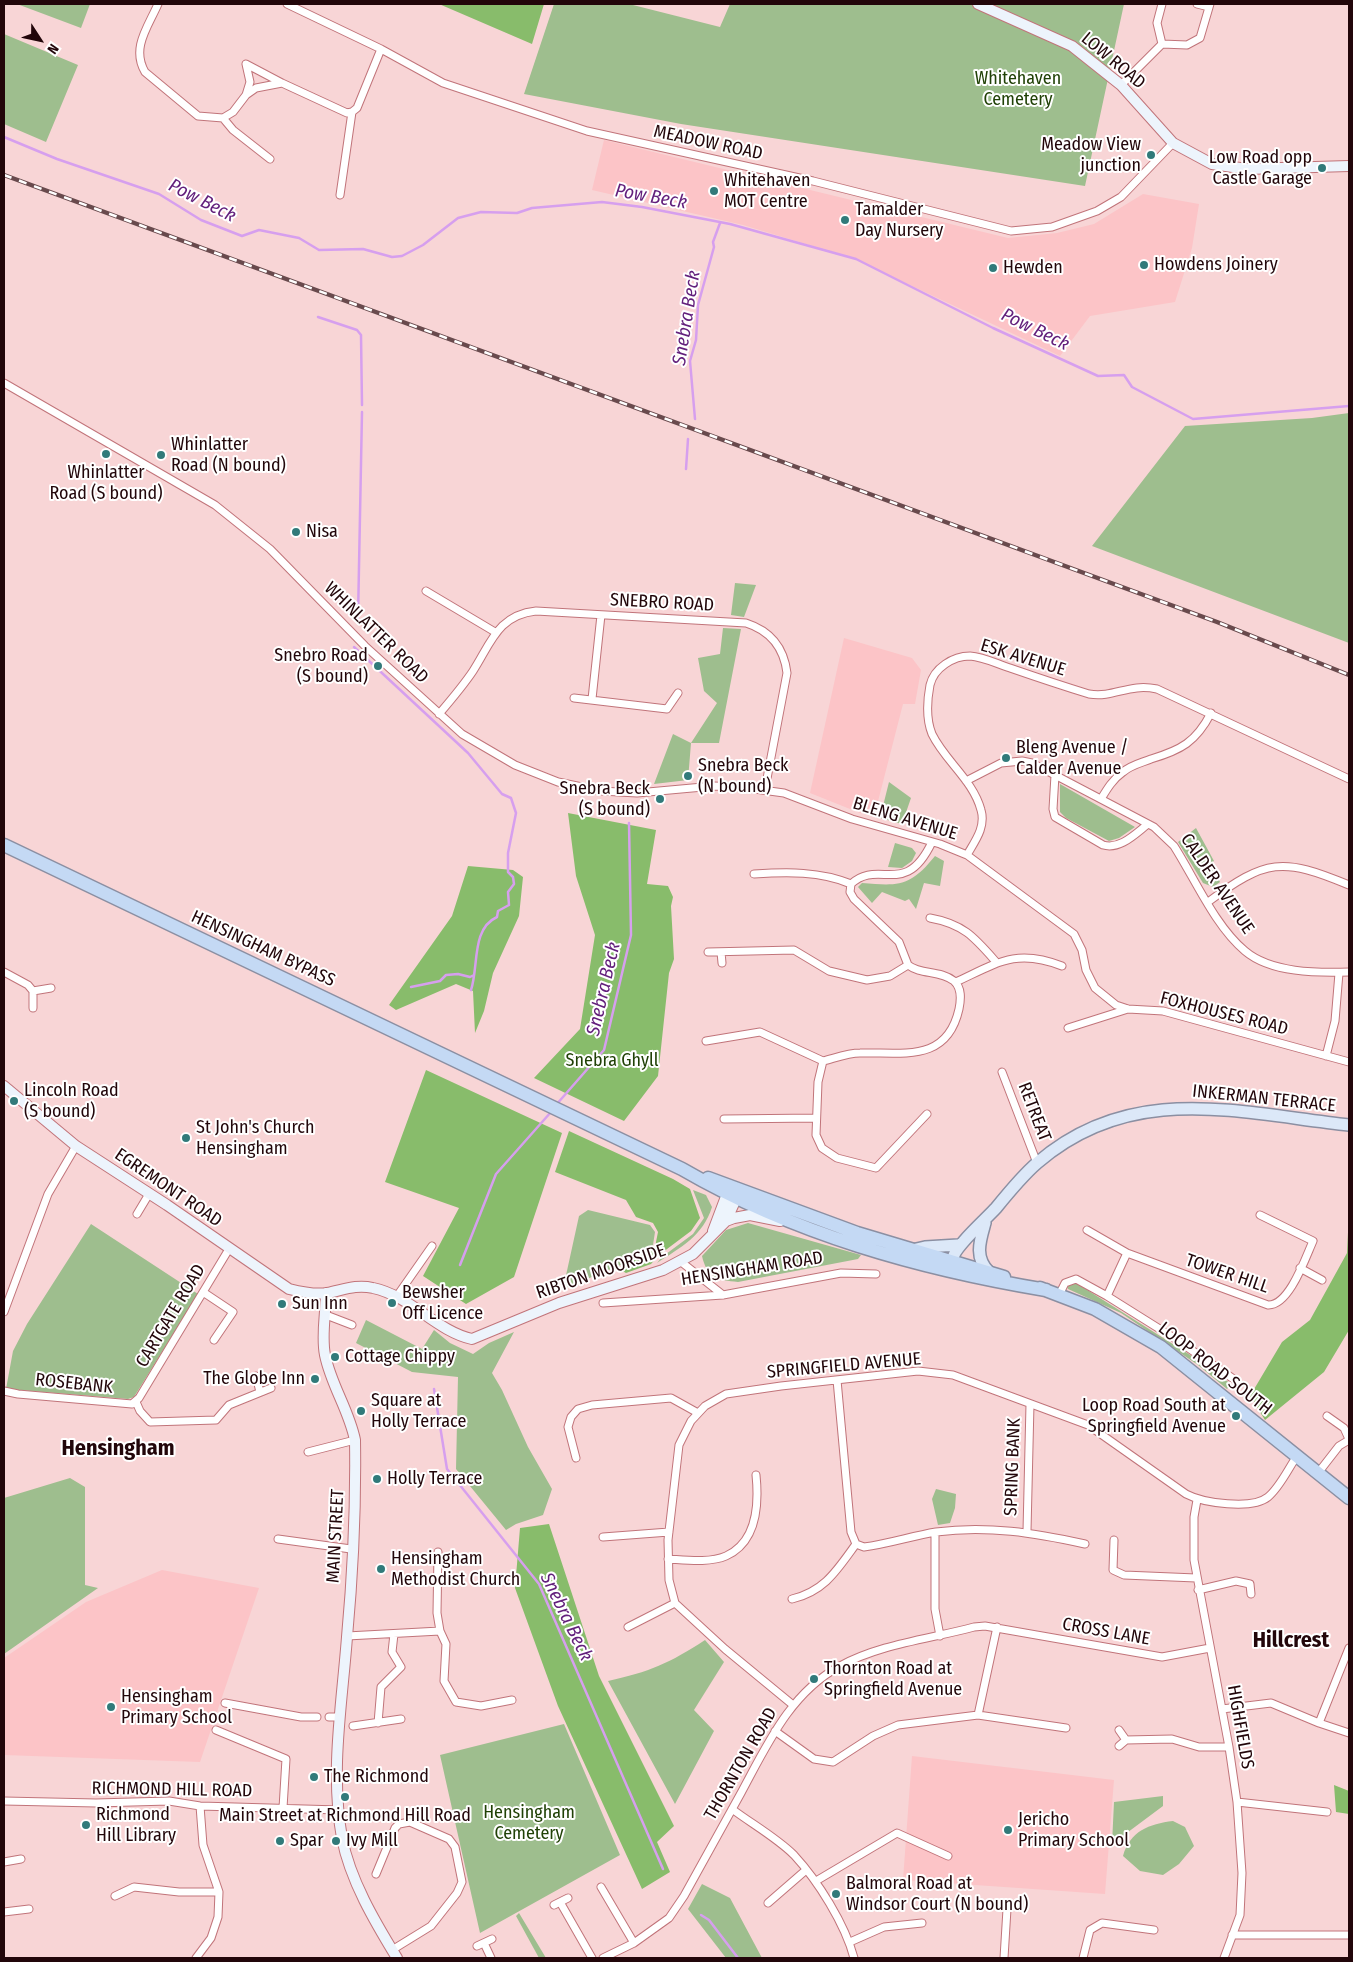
<!DOCTYPE html>
<style>
body{margin:0}
#map{position:relative;width:1353px;height:1962px;overflow:hidden;background:#f8d5d6;font-family:"Fira Sans Condensed",sans-serif}
canvas{display:block}
.frame{position:absolute;inset:0;border:5px solid #22060a;pointer-events:none}
.north{position:absolute;left:15px;top:15px;width:50px;height:50px;-webkit-text-stroke:4px #fff;paint-order:stroke;rotate:125deg;font-size:14px;font-weight:700;line-height:20px;text-align:center;color:#22060a}
.north::after{content:'';display:block;margin:auto;width:18px;height:22px;background:#22060a;clip-path:polygon(50% 0,100% 100%,50% 72%,0 100%)}
</style>
<div id="map">
<canvas width="1353" height="1962"></canvas>
<div class="frame"></div>
<div class="north">N</div>
</div>
<script>
const ctx = document.querySelector('canvas').getContext('2d');
ctx.lineJoin = 'round';
function fillPath(path, color) { ctx.fillStyle = color; ctx.fill(path, 'evenodd'); }
function trace(path, color, width, dash) { ctx.strokeStyle = color; ctx.lineWidth = width; ctx.lineCap = dash ? 'butt' : 'round'; ctx.setLineDash(dash || []); ctx.stroke(path); }
function write(font, color, halo, rows, align = 'center') {
  ctx.font = font + ' "Fira Sans Condensed",sans-serif'; ctx.lineWidth = 4; ctx.setLineDash([]); ctx.textBaseline = 'middle'; ctx.strokeStyle = halo; ctx.fillStyle = color; for (const [text, x, y, turn = 0] of rows) {
    ctx.save(); ctx.translate(x, y); ctx.rotate((+turn || 0) * Math.PI / 180); ctx.textAlign = isNaN(turn) ? turn : align; if (halo) ctx.strokeText(text, 0, 0); ctx.fillText(text, 0, 0); ctx.restore();
  }
}
const built = new Path2D(`
 M604 140 1008 238 1057 233 1094 224 1143 194 1199 204 1192 248 1175 302 1090 316 1060 356 855 259 743 225 592 190Z
 M844 638 912 658 921 670 915 704H903L875 813H860L810 793Z
 M162 1570 259 1588 200 1762 4 1755V1658L86 1602Z
 M912 1756 1114 1780 1105 1894 903 1880Z`);
const green = new Path2D(`
 M17 4H90L81 28Z
 M554 4H629L720 27 730 4H1124L1085 186 681 124 524 94Z
 M4 34 78 65 46 142 4 124Z
 M1349 413V643L1092 546 1185 426 1312 418Z
 M735 583 756 585 744 617 731 615Z
 M723 628 741 629 719 743H691L688 780 654 784 673 734 691 743 717 703 704 691 698 658 720 654Z
 M889 782 911 798 902 824 880 818Z
 M1060 784 1135 827 1119 838 1109 841 1066 818 1060 812Z
 M1196 828 1214 861 1209 864 1220 882 1213 887 1203 883 1178 842Z
 M895 843 912 848 916 853 912 861 902 868 888 867Z
 M935 856 944 861 940 886 924 883 916 909 909 899 905 901 882 892 872 903 858 887 862 883C899 886 910 887 935 856Z
 M693 1190 706 1195 712 1207C703 1236 681 1247 657 1263L662 1257 693 1234 704 1218Z
 M588 1210 650 1225 655 1232 653 1245 623 1264 563 1289 579 1216Z
 M748 1223 861 1255 858 1259 738 1282C718 1280 707 1278 702 1256L726 1230Z
 M91 1224 198 1294 134 1397 128 1399 6 1389 13 1351 27 1324Z
 M1073 1281 1195 1358 1231 1384 1227 1389 1198 1365 1121 1313 1068 1289 1067 1286Z
 M366 1320 422 1349 434 1330 450 1343 473 1354 489 1343 514 1332 492 1373 502 1390 528 1447 552 1489 543 1515 516 1524 506 1530 456 1469 458 1377 412 1372 356 1343Z
 M70 1478 85 1487V1585L98 1588 4 1654V1498Z
 M936 1489 956 1494 955 1508 950 1523 938 1525 932 1499Z
 M705 1640 724 1662 694 1710 714 1731 675 1804 608 1681C649 1672 670 1663 705 1640Z
 M564 1724 620 1855 480 1933 440 1755Z
 M1163 1796V1806L1112 1844 1114 1802Z
 M1173 1821 1185 1827 1194 1846 1179 1864 1163 1875 1140 1871 1123 1856C1130 1831 1149 1824 1173 1821Z
 M702 1884 730 1898 762 1958H726L688 1909Z
 M519 1913 546 1958H539L516 1916Z`);
const forest = new Path2D(`
 M439 4H544L532 44Z
 M568 813 656 830 647 884 668 886 673 897 671 906 674 959 669 973 658 1076 624 1121 534 1078 580 1029 595 935 576 876Z
 M468 866 513 870 523 877 519 916 493 973 484 1011 475 1033 473 991 456 984 396 1010 389 1005 452 916Z
 M426 1070 562 1133 514 1277 466 1304 423 1276 459 1208 385 1182Z
 M569 1131 673 1179 690 1189 700 1218 691 1231 659 1255 651 1264 626 1273 619 1269 655 1247 658 1232 653 1223 636 1217 626 1200 555 1172Z
 M1349 1211V1330L1324 1372 1265 1420 1250 1396 1282 1342 1310 1320 1347 1253Z
 M549 1524 599 1676 674 1826 657 1842 670 1872 642 1889 558 1706 515 1588 520 1528Z
 M1334 1785 1349 1791V1814L1336 1812Z`);
const stream = new Path2D(`
 M4 137 57 159 159 194 201 220 242 236 259 230 299 238 319 250 363 249 392 257 402 256 423 245 458 218 481 212 517 213 532 208 602 202 642 207 730 224 856 259 993 328 1098 376 1124 375 1132 387 1193 419 1349 406
 M318 317 357 330 361 335 362 405
 M695 419 690 361 696 340 698 305 714 247 713 242 720 223
 M686 469 688 439
 M358 618 362 412
 M354 647 468 753 502 794 511 798 516 813 508 853V872L513 877 514 884 508 892 509 905 498 911 497 917C471 929 479 966 471 990
 M411 987 440 981 446 975 458 974 470 977 474 975
 M556 1105 604 1050 631 935 629 823
 M460 1265 496 1174 551 1112
 M434 1389 447 1469 539 1584 663 1869
 M701 1915 709 1920 738 1958`);
const street = new Path2D(`
 M158 4C148 27 131 48 145 72L198 116 223 118 233 112 246 95 256 88 282 83 347 113 352 112
 M287 4 381 49 443 83 587 131 813 181 1011 231 1052 227 1097 211 1121 197 1173 143
 M1162 4 1157 23 1162 44
 M1197 4 1209 7
 M1121 85 1162 44 1187 45 1200 38 1210 4
 M246 95 250 82 246 64 282 83
 M223 118 233 130 270 159
 M340 195 352 112 357 108 381 49
 M4 383 215 505 270 549 365 646 462 734 515 765 558 782 601 791 637 793 714 786 740 787 784 793 852 819 940 844 967 855 1074 934 1082 950 1086 970 1095 988 1116 1005 1128 1009 1163 1011 1349 1062
 M426 591 495 632
 M574 698 667 709 678 693
 M592 699 601 615
 M439 714C451 700 463 686 473 671 491 643 498 615 536 611L746 623C771 631 784 648 787 673L765 789
 M1055 775 1053 809 1055 817 1103 845C1120 850 1135 834 1148 824
 M966 781 1001 763 1022 761 1032 763 1154 827 1174 846C1195 879 1215 926 1245 951 1271 973 1317 973 1349 972
 M1101 799C1107 789 1113 779 1123 772 1131 765 1141 763 1151 759 1181 750 1196 742 1211 713
 M967 855C975 841 986 827 981 810 973 780 945 761 932 734 926 719 927 701 930 685 934 668 953 656 970 656 984 657 997 664 1010 668 1036 677 1063 686 1089 694 1115 698 1128 683 1157 689L1349 779
 M754 874C787 872 820 871 851 884
 M1208 902C1266 859 1282 857 1349 885
 M930 918C964 924 975 938 997 963
 M708 952 794 950 829 971 867 980 890 976 908 965
 M721 952 722 963
 M4 972 28 985 33 991V1008
 M956 982C997 963 1016 948 1062 966
 M33 991 51 988
 M1068 1028 1128 1009
 M706 1041 760 1032 823 1061
 M1326 1056 1335 1021 1339 973
 M1002 1072 1037 1163
 M927 1114 876 1168 837 1158 822 1148 816 1135 818 1082 823 1061C835 1058 848 1053 860 1053 903 1052 947 1063 959 1009 961 999 962 988 954 981 940 970 921 975 908 965L899 942 854 899 850 892 851 884C879 858 905 899 932 842
 M724 1119 816 1118
 M137 1214 149 1194
 M1087 1230 1127 1253
 M680 1261 723 1295
 M1300 1268 1322 1280
 M203 1292 233 1312 214 1340
 M1059 1295 1065 1283 1076 1279 1107 1296
 M397 1296 432 1246
 M603 1303 723 1295 841 1273 876 1274
 M4 1312 48 1194 76 1146
 M326 1315 352 1325
 M256 1376 260 1392
 M837 1380 851 1532 856 1544
 M1235 1380 1174 1338 1107 1296 1127 1253 1268 1305C1289 1306 1305 1259 1313 1241L1260 1215
 M4 1391 18 1394 132 1404 139 1398 229 1249
 M136 1402 140 1411 150 1422 216 1420 229 1405 271 1388
 M1327 1416 1344 1428 1349 1439
 M308 1452 355 1440
 M576 1458 568 1427 571 1417 578 1409 592 1405 671 1398 698 1413
 M1318 1473 1339 1446 1349 1440
 M1197 1500 1194 1517V1560L1229 1747 1237 1802 1242 1873 1240 1915 1224 1958
 M1027 1531 1030 1404
 M935 1533V1609L940 1636
 M603 1537 669 1532
 M278 1539 351 1549
 M1114 1540 1113 1570 1124 1575 1196 1578
 M856 1544 864 1547C888 1544 912 1536 936 1532 987 1525 1035 1533 1085 1544
 M438 1552 437 1613 440 1631 446 1644 444 1681 456 1702 481 1706 512 1700
 M668 1559C686 1560 710 1563 726 1556 757 1542 759 1504 756 1475
 M1198 1590 1236 1581 1250 1584 1251 1594
 M792 1599C825 1591 837 1570 856 1544
 M628 1627 675 1603
 M347 1636 440 1631
 M225 1703 301 1717H317
 M793 1705 725 1649 675 1603 669 1580 668 1540 679 1445 691 1421 705 1406 726 1394 781 1386 918 1371 953 1375 1088 1425 1186 1494C1203 1503 1252 1510 1268 1497 1280 1487 1288 1469 1297 1456
 M1222 1709 1271 1703 1319 1723 1349 1733
 M978 1715 997 1627
 M329 1717H339
 M378 1723 381 1687 401 1667 392 1652 394 1634
 M1319 1723 1349 1648
 M353 1726 401 1719
 M216 1730 286 1759 283 1808
 M1119 1730 1126 1740 1172 1739 1199 1747H1229
 M775 1731 814 1759 833 1762 873 1736 898 1725 978 1715 1066 1728
 M1119 1746 1126 1740
 M4 1801 96 1803 169 1801 200 1806 339 1810
 M1237 1802 1327 1812
 M732 1809C752 1824 777 1838 794 1855 818 1881 845 1924 854 1958
 M4 1862 21 1859
 M376 1874 395 1828 399 1824 410 1822 449 1839 455 1847 462 1882 457 1893 431 1926 392 1950
 M816 1881 897 1833 948 1856
 M601 1887 634 1943
 M115 1896 134 1887 179 1892H219
 M560 1902 592 1958
 M768 1903 806 1870
 M554 1905 568 1898
 M4 1912 29 1909
 M1232 1935H1349
 M850 1942 884 1927 922 1923
 M484 1943 491 1958
 M477 1946 492 1939
 M196 1958 211 1938 218 1917 219 1892 203 1845 200 1806
 M603 1958 634 1943 669 1918 684 1896C703 1862 722 1827 741 1793 767 1745 790 1693 840 1666 880 1644 930 1639 974 1627L985 1626 1162 1657 1210 1648
 M1004 1958 1007 1909
 M1083 1958 1090 1930 1102 1923 1154 1930`);
const secondary = new Path2D(`
 M978 4 1072 46 1121 85 1173 143 1212 164 1247 169 1349 166
 M4 1086 76 1146 167 1205 289 1289C301 1292 315 1295 327 1293 343 1290 356 1284 373 1288 411 1296 436 1331 472 1339L559 1303 663 1270 693 1254 726 1221 734 1218 750 1215 780 1221
 M726 1221 736 1199 734 1190
 M713 1231 730 1186
 M326 1293C326 1313 321 1335 325 1355 331 1385 349 1410 355 1440 356 1505 353 1572 347 1637 342 1704 330 1771 342 1838 350 1880 375 1922 397 1958`);
const primary = new Path2D(`
 M985 1223C980 1241 974 1257 989 1272
 M912 1250 925 1247 958 1245
 M958 1268 953 1259C953 1248 986 1219 996 1208 1009 1192 1022 1176 1037 1163 1132 1081 1238 1113 1349 1125`);
const highway = new Path2D(`
 M4 845 682 1169C794 1234 920 1269 1046 1290
 M708 1178 857 1233 1004 1277
 M1040 1288 1095 1309 1161 1347 1349 1498`);
const rail = new Path2D(`
 M4 175 1217 622 1349 675`);
const markers = [
 [1151,155,5,"#317a7a"],
 [1322,168,5,"#317a7a"],
 [714,191,5,"#317a7a"],
 [845,220,5,"#317a7a"],
 [1144,265,5,"#317a7a"],
 [993,268,5,"#317a7a"],
 [106,454,5,"#317a7a"],
 [161,455,5,"#317a7a"],
 [296,532,5,"#317a7a"],
 [378,666,5,"#317a7a"],
 [1006,758,5,"#317a7a"],
 [688,776,5,"#317a7a"],
 [660,799,5,"#317a7a"],
 [14,1101,5,"#317a7a"],
 [186,1138,5,"#317a7a"],
 [392,1303,5,"#317a7a"],
 [282,1304,5,"#317a7a"],
 [335,1357,5,"#317a7a"],
 [315,1379,5,"#317a7a"],
 [361,1411,5,"#317a7a"],
 [1236,1416,5,"#317a7a"],
 [377,1479,5,"#317a7a"],
 [381,1569,5,"#317a7a"],
 [814,1679,5,"#317a7a"],
 [111,1707,5,"#317a7a"],
 [314,1777,5,"#317a7a"],
 [345,1797,5,"#317a7a"],
 [86,1825,5,"#317a7a"],
 [1008,1830,5,"#317a7a"],
 [280,1841,5,"#317a7a"],
 [336,1841,5,"#317a7a"],
 [836,1894,5,"#317a7a"]
];
const streetNames = [
 ["LOW ROAD",1113,61,40],
 ["MEADOW ROAD",708,143,12],
 ["SNEBRO ROAD",662,603,3],
 ["WHINLATTER ROAD",376,633,44],
 ["ESK AVENUE",1023,658,17],
 ["BLENG AVENUE",905,819,17],
 ["CALDER AVENUE",1217,884,56],
 ["HENSINGHAM BYPASS",263,949,25],
 ["FOXHOUSES ROAD",1224,1014,14],
 ["INKERMAN TERRACE",1264,1099,6],
 ["RETREAT",1034,1112,69],
 ["EGREMONT ROAD",168,1188,34],
 ["HENSINGHAM ROAD",752,1269,-9],
 ["RIBTON MOORSIDE",601,1272,-19],
 ["TOWER HILL",1227,1274,19],
 ["CARTGATE ROAD",171,1316,-59],
 ["SPRINGFIELD AVENUE",844,1366,-5],
 ["LOOP ROAD SOUTH",1215,1369,38],
 ["ROSEBANK",74,1384,6],
 ["SPRING BANK",1013,1467,-88],
 ["MAIN STREET",336,1536,-87],
 ["CROSS LANE",1106,1632,10],
 ["HIGHFIELDS",1240,1727,80],
 ["THORNTON ROAD",741,1764,-60],
 ["RICHMOND HILL ROAD",172,1790,1]
];
const parkNames = [
 ["Whitehaven",1018,79],
 ["Cemetery",1018,100],
 ["Snebra Ghyll",612,1061],
 ["Hensingham",529,1813],
 ["Cemetery",529,1834]
];
const poiNames = [
 ["Meadow View",1141,145,"right"],
 ["junction",1141,166,"right"],
 ["Low Road opp",1312,158,"right"],
 ["Castle Garage",1312,179,"right"],
 ["Whitehaven",724,181],
 ["MOT Centre",724,202],
 ["Tamalder",855,210],
 ["Day Nursery",855,231],
 ["Howdens Joinery",1154,265],
 ["Hewden",1003,268],
 ["Whinlatter",171,445],
 ["Road (N bound)",171,466],
 ["Whinlatter",106,473,"center"],
 ["Road (S bound)",106,494,"center"],
 ["Nisa",306,532],
 ["Snebro Road",368,656,"right"],
 ["(S bound)",368,677,"right"],
 ["Bleng Avenue /",1016,748],
 ["Calder Avenue",1016,769],
 ["Snebra Beck",698,766],
 ["(N bound)",698,787],
 ["Snebra Beck",650,789,"right"],
 ["(S bound)",650,810,"right"],
 ["Lincoln Road",24,1091],
 ["(S bound)",24,1112],
 ["St John's Church",196,1128],
 ["Hensingham",196,1149],
 ["Bewsher",402,1293],
 ["Off Licence",402,1314],
 ["Sun Inn",292,1304],
 ["Cottage Chippy",345,1357],
 ["The Globe Inn",305,1379,"right"],
 ["Square at",371,1401],
 ["Holly Terrace",371,1422],
 ["Loop Road South at",1226,1406,"right"],
 ["Springfield Avenue",1226,1427,"right"],
 ["Holly Terrace",387,1479],
 ["Hensingham",391,1559],
 ["Methodist Church",391,1580],
 ["Thornton Road at",824,1669],
 ["Springfield Avenue",824,1690],
 ["Hensingham",121,1697],
 ["Primary School",121,1718],
 ["The Richmond",324,1777],
 ["Richmond",96,1815],
 ["Hill Library",96,1836],
 ["Main Street at Richmond Hill Road",345,1816,"center"],
 ["Jericho",1018,1820],
 ["Primary School",1018,1841],
 ["Spar",290,1841],
 ["Ivy Mill",346,1841],
 ["Balmoral Road at",846,1884],
 ["Windsor Court (N bound)",846,1905]
];
const waterNames = [
 ["Pow Beck",651,197,10],
 ["Pow Beck",202,201,27],
 ["Snebra Beck",687,318,-81],
 ["Pow Beck",1035,330,26],
 ["Snebra Beck",604,989,-77],
 ["Snebra Beck",566,1617,64]
];
const districtNames = [
 ["Hensingham",118,1449],
 ["Hillcrest",1291,1641]
];
fillPath(built, '#fcc4c7');
fillPath(green, '#9ebe8e');
fillPath(forest, '#88bc6b');
trace(stream, '#d69fee', 2.5);
trace(street, '#c1747a', 9);
trace(secondary, '#c1747a', 12);
trace(primary, '#8b8fa2', 14);
trace(highway, '#8b8fa2', 15);
trace(street, '#fff', 7);
trace(secondary, '#edf4fc', 10);
trace(primary, '#dce8f8', 11);
trace(highway, '#c4d9f4', 12);
trace(rail, '#694a4d', 4.5);
trace(rail, '#fff', 2.5, [8]);
for (const [x, y, r, color] of markers) { const dot = new Path2D(); dot.arc(x, y, r, 0, 2 * Math.PI); ctx.fillStyle = color; ctx.fill(dot); trace(dot, '#fff', 2); }
write('18px', '#22060a', '#fff', streetNames);
write('18px', '#204106', '#fff', parkNames);
write('18px', '#22060a', '#fff', poiNames, 'left');
write('italic 19px', '#63207c', '#fff', waterNames);
write('bold 22px', '#22060a', '#fff', districtNames);
</script>
